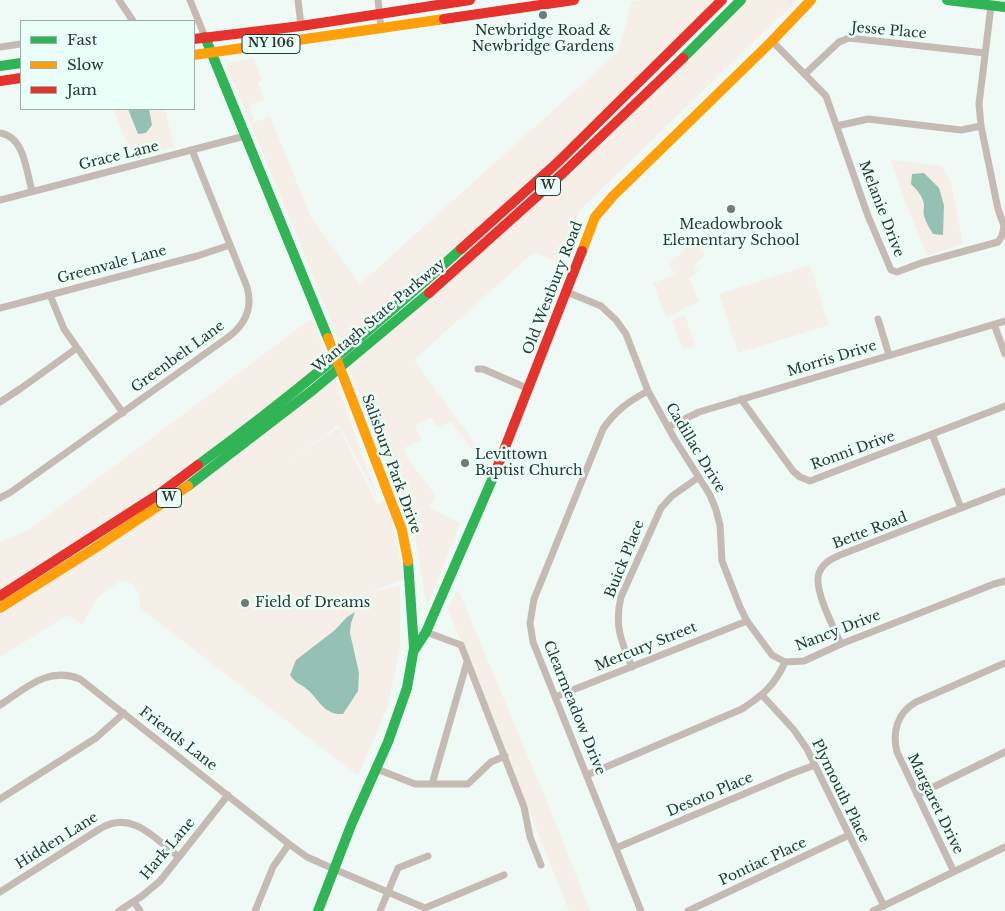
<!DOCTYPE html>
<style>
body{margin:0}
#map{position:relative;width:1005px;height:911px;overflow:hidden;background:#effaf7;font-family:"Libre Baskerville",serif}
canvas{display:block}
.legend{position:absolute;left:20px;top:20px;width:175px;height:90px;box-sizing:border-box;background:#eafff8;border:1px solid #9dafa9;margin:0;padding:6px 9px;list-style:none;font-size:15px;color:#293733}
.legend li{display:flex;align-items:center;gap:10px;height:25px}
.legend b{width:25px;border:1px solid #9dafa9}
</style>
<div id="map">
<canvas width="1005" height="911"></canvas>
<ul class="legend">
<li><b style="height:6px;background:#30b455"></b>Fast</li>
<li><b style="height:6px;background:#ff9f0a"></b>Slow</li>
<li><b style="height:6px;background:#e5322d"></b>Jam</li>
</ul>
</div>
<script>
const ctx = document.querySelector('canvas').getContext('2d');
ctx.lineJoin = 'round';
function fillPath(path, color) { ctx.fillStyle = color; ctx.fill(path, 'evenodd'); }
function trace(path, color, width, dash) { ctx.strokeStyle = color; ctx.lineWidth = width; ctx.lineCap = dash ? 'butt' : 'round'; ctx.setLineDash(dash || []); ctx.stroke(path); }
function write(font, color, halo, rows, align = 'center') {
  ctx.font = font + ' "Libre Baskerville",serif'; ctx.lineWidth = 5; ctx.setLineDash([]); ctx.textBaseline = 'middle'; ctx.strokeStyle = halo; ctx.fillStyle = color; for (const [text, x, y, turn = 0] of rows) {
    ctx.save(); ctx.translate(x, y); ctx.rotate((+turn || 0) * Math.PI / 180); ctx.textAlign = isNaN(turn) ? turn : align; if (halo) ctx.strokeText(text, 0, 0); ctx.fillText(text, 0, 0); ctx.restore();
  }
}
const green = new Path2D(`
 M644 0H719L555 158 341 349 294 228 226 66 230 62 254 58 262 81 258 83 264 99 249 106 255 122 270 116 311 217 360 284 618 52 632 2Z
 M746 0H796L793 7 774 22 579 211 561 262 533 253 414 360 493 468 489 471 484 461 476 456 451 422 437 427 431 417 415 426 422 440 404 448 407 457 436 496 429 507 460 523 427 608 417 549 398 486 348 367 568 177Z
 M113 109H165L174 147 133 157Z
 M891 160 942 166 951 183 963 244 927 256 902 194Z
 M693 241 705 255 694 266 698 271 689 279 700 301 666 318 653 283 676 274 668 265Z
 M810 265 829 325 738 353 719 294Z
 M685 315 695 346 683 350 672 320Z
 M312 318 328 360 233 433 132 506 0 591V542L30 529Z
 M335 378 377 497 339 425 286 463 339 427 378 505 384 499C394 524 399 552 404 579L369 593 400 585V649L388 706 358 776 140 608C139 593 138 583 121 580L98 597 82 625 68 615 0 657V615Z
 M458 589 555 821 590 911H569L448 609Z`);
const water = new Path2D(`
 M128 109H149L152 125 146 133 138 134Z
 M924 173 939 188 944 205 943 235 933 234C930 229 926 223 924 216 923 212 924 208 924 204 922 195 917 190 911 184L912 174Z
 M355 612 351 623 350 633 359 673 358 691 343 714C324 715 320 701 308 690 300 683 297 685 290 675L296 660 335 630 347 617Z`);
const street = new Path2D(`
 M119 0 133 21
 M190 0 205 37
 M298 0 301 26
 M378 0 381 28
 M772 41 826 96 868 216 891 270 897 272 921 263 998 242 1002 236 1004 226 998 209 981 126 979 104 991 6
 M0 47 21 44
 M805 74 839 42 849 38 985 53
 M837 126 868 119 961 130 981 126
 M0 133C25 137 26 171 32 191
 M0 200 245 136
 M567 292 601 306 616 320 626 334 648 391 674 438 710 495 716 510 720 525 722 561 740 607 747 621 772 655 785 662
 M50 295 64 329 123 413
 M0 308 197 256 230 245
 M878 319 889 355
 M994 324 1005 354
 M478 369H483L529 389
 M741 399 793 471 800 477 810 481 1005 406
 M0 402 20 389 77 348
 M668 427 699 412 1005 321
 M932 434 961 508
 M0 498 11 492 227 338C245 325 253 308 247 287L192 150
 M426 632 461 645 524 807 530 837 541 865
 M841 644C834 628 813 589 819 573 823 563 831 559 840 555L1005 491
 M632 667C621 641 614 625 621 597L661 508 672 496 699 477
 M762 695 794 730 807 749 884 906
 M555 697 747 621
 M0 705C26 688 48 666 80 679L289 844 307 857 334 869 425 908 504 875
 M377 769 415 784H468L491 762 505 756
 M587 775 742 709C763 695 775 685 785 662L804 661 841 644 994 584 1005 581
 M432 784 467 662
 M917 795 1005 752
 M0 799 96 738 124 713
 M616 848 791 774 815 765
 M954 872 897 752C892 732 897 713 916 702L1005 663
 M0 892 101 828C133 810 155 839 179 857
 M134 902 140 911
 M119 911 142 896 160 881 228 795
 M255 911 273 867 289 844
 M380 911 398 868 428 856
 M641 911 533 642 530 623 534 599 603 429C615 411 629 401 648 391
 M688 911 849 835
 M873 911 1005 847`);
const fast = new Path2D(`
 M947 0 1005 7
 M205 37 328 338
 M683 58 741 0
 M0 66 21 63
 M198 465C290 398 377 325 461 249
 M188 486 313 390 429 293
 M415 649 426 632 495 473
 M318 911 352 823 388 742 407 688 414 648 408 561`);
const slow = new Path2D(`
 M194 55 444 19
 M582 251 595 217 613 196 772 41 811 0
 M349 391 402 530 408 561
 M0 608 95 548 188 486`);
const jam = new Path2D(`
 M444 19 574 0
 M194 39 301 26 470 0
 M0 81 21 78
 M461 249 557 163 722 0
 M429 293 563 173 683 58
 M495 473 582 251
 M0 596 159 494 198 465`);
const slowBridge = new Path2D(`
 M328 338 349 391`);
const markers = [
 [543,15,5,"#6e7b78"],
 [731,209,5,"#6e7b78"],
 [465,463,5,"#6e7b78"],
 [245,603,5,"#6e7b78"]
];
const shields = [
 [271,44,58],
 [548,186,25],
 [169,498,25]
];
const shieldNames = [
 ["NY 106",271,44],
 ["W",548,186],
 ["W",169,498]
];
const poiNames = [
 ["Newbridge Road &",543,31],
 ["Newbridge Gardens",543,47],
 ["Meadowbrook",731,225],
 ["Elementary School",731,241],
 ["Levittown",475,455,"left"],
 ["Baptist Church",475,471,"left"],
 ["Field of Dreams",255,603,"left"]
];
const streetNames = [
 ["Jesse Place",889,31,5],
 ["Grace Lane",119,156,-14],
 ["Melanie Drive",881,209,69],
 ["Greenvale Lane",112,265,-15],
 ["Old Westbury Road",553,288,-69],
 ["Wantagh State Parkway",379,316,-40],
 ["Greenbelt Lane",178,357,-36],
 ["Morris Drive",832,359,-17],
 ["Cadillac Drive",695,448,59],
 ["Ronni Drive",853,451,-20],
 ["Salisbury Park Drive",391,464,70],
 ["Bette Road",870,531,-21],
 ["Buick Place",625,559,-68],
 ["Nancy Drive",838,631,-21],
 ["Mercury Street",646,647,-22],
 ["Clearmeadow Drive",574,708,68],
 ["Friends Lane",178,739,38],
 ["Plymouth Place",840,791,64],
 ["Desoto Place",710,795,-23],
 ["Margaret Drive",935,804,64],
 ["Hidden Lane",57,841,-32],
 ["Hark Lane",168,849,-50],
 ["Pontiac Place",763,862,-25]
];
fillPath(green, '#f6efe7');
fillPath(water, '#95c1b4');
trace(street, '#c5bbb4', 7);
trace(fast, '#30b455', 10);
trace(slow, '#ff9f0a', 10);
trace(jam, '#e5322d', 10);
trace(slowBridge, '#ff9f0a', 10);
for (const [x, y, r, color] of markers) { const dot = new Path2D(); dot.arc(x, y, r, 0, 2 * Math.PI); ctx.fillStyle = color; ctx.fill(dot); trace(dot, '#eafff8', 2); }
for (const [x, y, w] of shields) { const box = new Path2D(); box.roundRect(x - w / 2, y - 9.5, w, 19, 4); ctx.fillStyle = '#eafff8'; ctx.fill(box); trace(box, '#293733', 1); }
write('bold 12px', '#293733', null, shieldNames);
write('14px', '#293733', '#eafff8', poiNames);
write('14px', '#293733', '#eafff8', streetNames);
</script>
